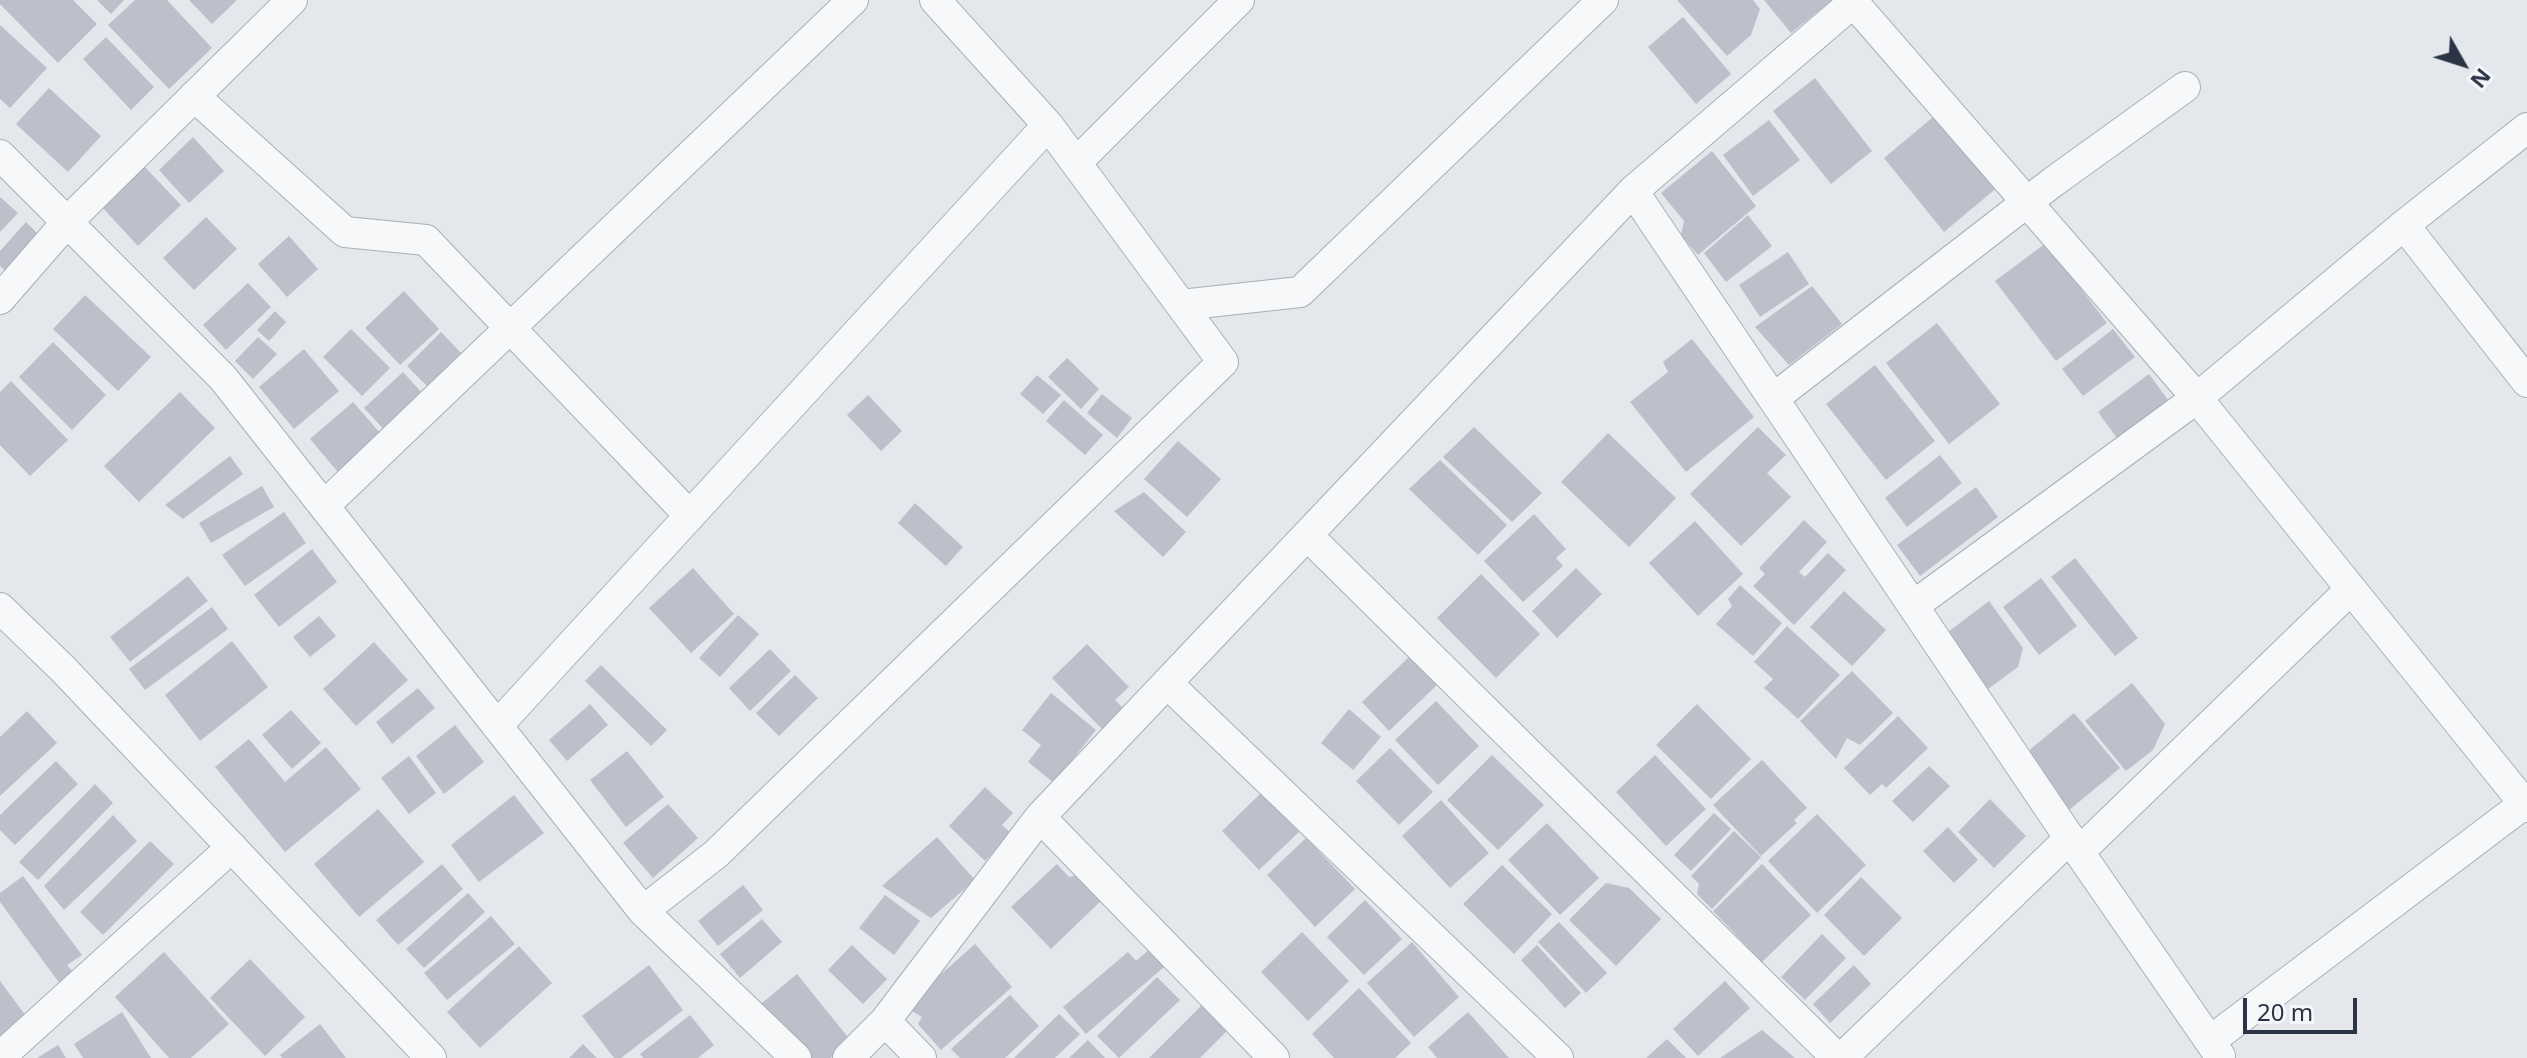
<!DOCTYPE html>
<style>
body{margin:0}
#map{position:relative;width:2527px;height:1058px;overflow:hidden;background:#e4e7ec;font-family:"Noto Sans",sans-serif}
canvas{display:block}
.north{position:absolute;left:2423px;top:24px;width:80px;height:80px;-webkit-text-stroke:6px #f4f6f9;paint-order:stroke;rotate:129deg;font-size:22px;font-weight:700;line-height:32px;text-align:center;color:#2b3445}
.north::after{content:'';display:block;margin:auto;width:28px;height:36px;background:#2b3445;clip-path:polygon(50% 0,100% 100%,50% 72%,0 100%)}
.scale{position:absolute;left:2243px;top:998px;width:114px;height:36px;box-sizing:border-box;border:4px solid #2b3445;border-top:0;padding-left:10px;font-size:24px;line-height:28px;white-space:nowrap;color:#2b3445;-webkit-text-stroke:6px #f4f6f9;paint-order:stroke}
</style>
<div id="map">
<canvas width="2527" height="1058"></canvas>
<div class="north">N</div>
<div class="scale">20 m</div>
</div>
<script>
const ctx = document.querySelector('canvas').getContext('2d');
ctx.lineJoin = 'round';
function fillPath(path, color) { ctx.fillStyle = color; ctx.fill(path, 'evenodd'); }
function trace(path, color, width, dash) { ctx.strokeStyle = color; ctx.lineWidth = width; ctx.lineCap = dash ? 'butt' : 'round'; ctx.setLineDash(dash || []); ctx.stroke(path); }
const building = new Path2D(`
 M0 0H73L97 24 58 63 0 4Z
 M97 0H124L111 14Z
 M135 0H167L212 48 169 89 108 25Z
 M189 0H237L212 24Z
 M1677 0H1753L1760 9 1751 35 1727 56Z
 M1764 0H1832L1791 33Z
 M1683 17 1731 74 1696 104 1648 47Z
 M0 25 47 68 10 108 0 99Z
 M106 37 154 87 131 110 83 59Z
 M1815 78 1872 151 1831 184 1773 111Z
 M49 88 101 136 68 172 16 124Z
 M1938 113 1999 186 1944 232 1884 158Z
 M1769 120 1800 160 1753 196 1723 155Z
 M193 137 224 171 189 203 159 170Z
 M1712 151 1756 206 1698 255 1681 235 1684 221 1661 193Z
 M144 166 181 205 138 246 101 206Z
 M0 197 18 213 0 232Z
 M1748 215 1772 246 1726 282 1704 253Z
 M206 217 237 249 194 290 163 258Z
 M26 222 44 240 11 276 0 266V251Z
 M289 236 318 269 287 297 258 264Z
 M2046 243 2107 323 2056 361 1995 281Z
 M1788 252 1809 284 1760 317 1739 285Z
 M248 283 271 307 226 350 203 325Z
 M1812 286 1842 324 1789 365 1755 327Z
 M404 291 439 329 400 365 365 328Z
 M85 295 151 357 118 391 53 329Z
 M275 311 286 322 269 341 257 330Z
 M1937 323 2000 404 1949 444 1886 363Z
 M351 329 390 368 362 396 323 357Z
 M2113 329 2135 357 2083 396 2062 369Z
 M441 332 461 353 427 386 407 366Z
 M258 337 277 354 253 379 235 361Z
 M1692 339 1754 417 1686 472 1630 402 1668 372 1663 362Z
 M53 342 106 395 72 430 19 377Z
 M304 349 339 391 294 429 259 387Z
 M1067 358 1099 389 1081 409 1048 377Z
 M1875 365 1935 441 1886 480 1826 404Z
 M403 372 442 415 404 451 364 408Z
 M2149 374 2174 408 2122 445 2098 412Z
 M1037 375 1061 395 1043 414 1020 394Z
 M11 381 68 440 30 476 0 445V392Z
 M180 392 215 428 139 502 104 466Z
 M1102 394 1132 418 1117 438 1087 413Z
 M868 395 902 431 881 451 847 415Z
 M1064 400 1103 435 1085 455 1046 421Z
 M353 402 387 441 343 478 310 439Z
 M1474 427 1542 493 1512 522 1443 457Z
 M1758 427 1786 455 1767 473 1791 497 1741 546 1690 494Z
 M1608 433 1676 498 1629 547 1561 482Z
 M1178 441 1221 479 1187 517 1144 479Z
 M1940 455 1962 483 1907 527 1885 498Z
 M230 456 243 474 183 519 165 505Z
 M1440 460 1507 525 1478 555 1409 489Z
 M262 486 274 507 211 543 199 523Z
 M1976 487 1998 517 1920 576 1897 545Z
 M1144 492 1186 532 1163 557 1114 511Z
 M915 503 963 547 946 566 898 523Z
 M284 512 306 543 245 586 222 555Z
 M1534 514 1566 549 1556 558 1563 566 1523 602 1484 561Z
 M1804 520 1827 542 1799 572 1805 577 1828 553 1846 570 1794 625 1753 586 1765 574 1759 568Z
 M1695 521 1743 574 1698 616 1649 563Z
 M312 549 337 582 279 627 254 595Z
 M2075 558 2138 638 2115 656 2051 577Z
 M693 568 734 614 691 653 649 608Z
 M1576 568 1602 594 1557 638 1532 611Z
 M1481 574 1540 634 1496 678 1437 618Z
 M188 576 208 601 130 662 110 637Z
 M2041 578 2077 626 2039 655 2003 607Z
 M1740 585 1782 623 1753 656 1716 624 1732 606 1728 599Z
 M1844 591 1886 630 1852 666 1810 627Z
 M1989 601 2023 648 2018 667 1988 689 1981 679 1974 685 1953 654 1960 649 1948 632Z
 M212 607 228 629 145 690 129 669Z
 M738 615 759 634 720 677 699 658Z
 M319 616 336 636 310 657 293 637Z
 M1787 626 1840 675 1798 719 1764 688 1773 679 1754 662Z
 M232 641 268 687 200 741 165 695Z
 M374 642 408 680 356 726 323 689Z
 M1087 644 1129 687 1115 700 1124 709 1102 729 1052 678Z
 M770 649 791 671 750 711 729 688Z
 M1410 656 1437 685 1389 731 1362 702Z
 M601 665 667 730 651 746 585 681Z
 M1852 671 1893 713 1860 745 1847 738 1836 759 1800 721Z
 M795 675 818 698 779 736 756 713Z
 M2132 683 2165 724 2153 750 2126 771 2085 721Z
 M418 688 435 708 392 744 376 722Z
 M1051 693 1096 730 1054 783 1028 762 1041 745 1022 730Z
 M1436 701 1479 746 1438 785 1395 740Z
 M590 704 608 725 567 761 549 740Z
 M1697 704 1751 759 1711 799 1656 745Z
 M1349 709 1381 737 1353 770 1321 743Z
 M291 710 321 743 292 769 262 735Z
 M27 711 57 743 0 796V737Z
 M2074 713 2120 768 2068 811 2026 753Z
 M1898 716 1928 748 1886 788 1882 784 1870 795 1844 768Z
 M455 725 484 762 444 794 416 756Z
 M249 739 285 782 326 747 361 789 285 852 215 767Z
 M1390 748 1433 792 1399 825 1356 781Z
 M627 751 664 797 626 827 590 780Z
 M1492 755 1544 805 1498 850 1447 800Z
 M1655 755 1706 809 1666 846 1616 792Z
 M409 756 436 793 409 814 381 778Z
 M1762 760 1807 808 1794 820 1797 823 1761 856 1713 805Z
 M56 761 78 784 15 845 0 830V815Z
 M1929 766 1950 786 1913 822 1892 801Z
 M95 784 113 803 38 880 19 862Z
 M985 787 1013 813 1002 825 1011 833 985 861 949 826Z
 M1261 793 1299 832 1259 870 1222 831Z
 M514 795 544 833 479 882 451 845Z
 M1990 799 2026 836 1994 868 1958 832Z
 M1441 800 1489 853 1450 888 1402 836Z
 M668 804 698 838 653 878 623 843Z
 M378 809 424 862 359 917 314 864Z
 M1714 813 1731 829 1691 871 1674 855Z
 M1817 814 1866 865 1817 913 1768 861Z
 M113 815 137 841 64 910 44 886Z
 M1547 823 1599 878 1560 915 1508 860Z
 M1948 827 1978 860 1954 883 1923 851Z
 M1734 831 1761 857 1712 909 1697 894 1699 884 1691 876Z
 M937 837 975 880 931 918 882 886Z
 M1306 838 1355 889 1315 927 1267 875Z
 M150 841 174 864 103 935 80 912Z
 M442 864 463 889 398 945 376 920Z
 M1057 864 1069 877 1083 874 1105 897 1051 949 1011 907Z
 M1762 864 1811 915 1762 962 1713 911Z
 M1502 865 1552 914 1514 954 1463 904Z
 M23 876 82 955 67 965 74 973 60 984 0 902V893Z
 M1861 877 1902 918 1864 956 1824 915Z
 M1606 883 1629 888 1661 919 1616 966 1569 920Z
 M743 885 763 910 718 946 698 921Z
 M468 893 485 912 424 968 406 949Z
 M885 895 920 921 894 955 859 928Z
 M1365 900 1402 939 1364 975 1327 937Z
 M491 916 515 944 447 1000 424 973Z
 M762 919 782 942 740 978 720 954Z
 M1559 922 1607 973 1586 993 1538 942Z
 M1302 932 1349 981 1308 1021 1261 972Z
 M1822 934 1846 958 1805 1000 1781 977Z
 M1412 942 1459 997 1414 1037 1367 983Z
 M975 944 1012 987 941 1050 918 1024 922 1017 904 1007Z
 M1156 944 1171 961 1086 1034 1063 1007 1128 952 1136 961Z
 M852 945 887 979 863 1004 828 970Z
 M1537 945 1581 993 1565 1008 1521 960Z
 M519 946 552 983 480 1048 447 1012Z
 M164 952 229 1024 191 1058H169L115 997Z
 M250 959 305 1017 265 1056 210 998Z
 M649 965 683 1010 621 1058H614L582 1016Z
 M1854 965 1871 984 1830 1023 1813 1004Z
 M797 974 851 1041 830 1058H779L745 1017Z
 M1157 977 1180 1000 1119 1058 1097 1036Z
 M0 981 37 1031 0 1058Z
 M1725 981 1750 1008 1698 1056 1673 1029Z
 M1359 988 1411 1043 1395 1058H1334L1312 1034Z
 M1010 995 1039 1026 1005 1058H960L951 1049Z
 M1203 1004 1229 1029 1200 1058H1149Z
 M122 1012 151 1058H83L74 1044Z
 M1468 1012 1509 1058H1437L1428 1047Z
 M1059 1014 1080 1034 1055 1058H1014Z
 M690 1015 714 1045 698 1058H643L640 1054Z
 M320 1024 346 1058H282L280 1055Z
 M1762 1030 1795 1058H1720Z
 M1667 1039 1686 1058H1646Z
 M1088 1040 1105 1058H1069Z
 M583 1044 597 1058H569Z
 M58 1045 66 1058H37Z`);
const street = new Path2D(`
 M935 0 1048 125
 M1853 2 2197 398 2404 225 2527 382
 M194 96 345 232 426 240 690 516
 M0 155 223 378 643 911 796 1058
 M1076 163 1239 0
 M1633 191 2079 852 2351 589 2527 807
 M2404 225 2527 128
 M0 299 67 222 292 0
 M1181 305 1300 292 1603 0
 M1774 398 2053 182 2185 87
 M324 506 853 0
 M1307 535 1837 1058
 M1913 606 2197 398 2351 589
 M0 608 64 670 431 1058
 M1167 683 1558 1058
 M497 726 1048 125 1223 362 716 854 643 911
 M1040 817 1274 1058
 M2079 852 2220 1056
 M885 1021 921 1058
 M2210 1041 2524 804
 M0 1057 232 847
 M848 1058 885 1021 1040 817 1633 191 1856 0
 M1842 1058 2070 838`);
fillPath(building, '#bbc0ca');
trace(street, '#a9aeb7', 32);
trace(street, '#f7f8fa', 30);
</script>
